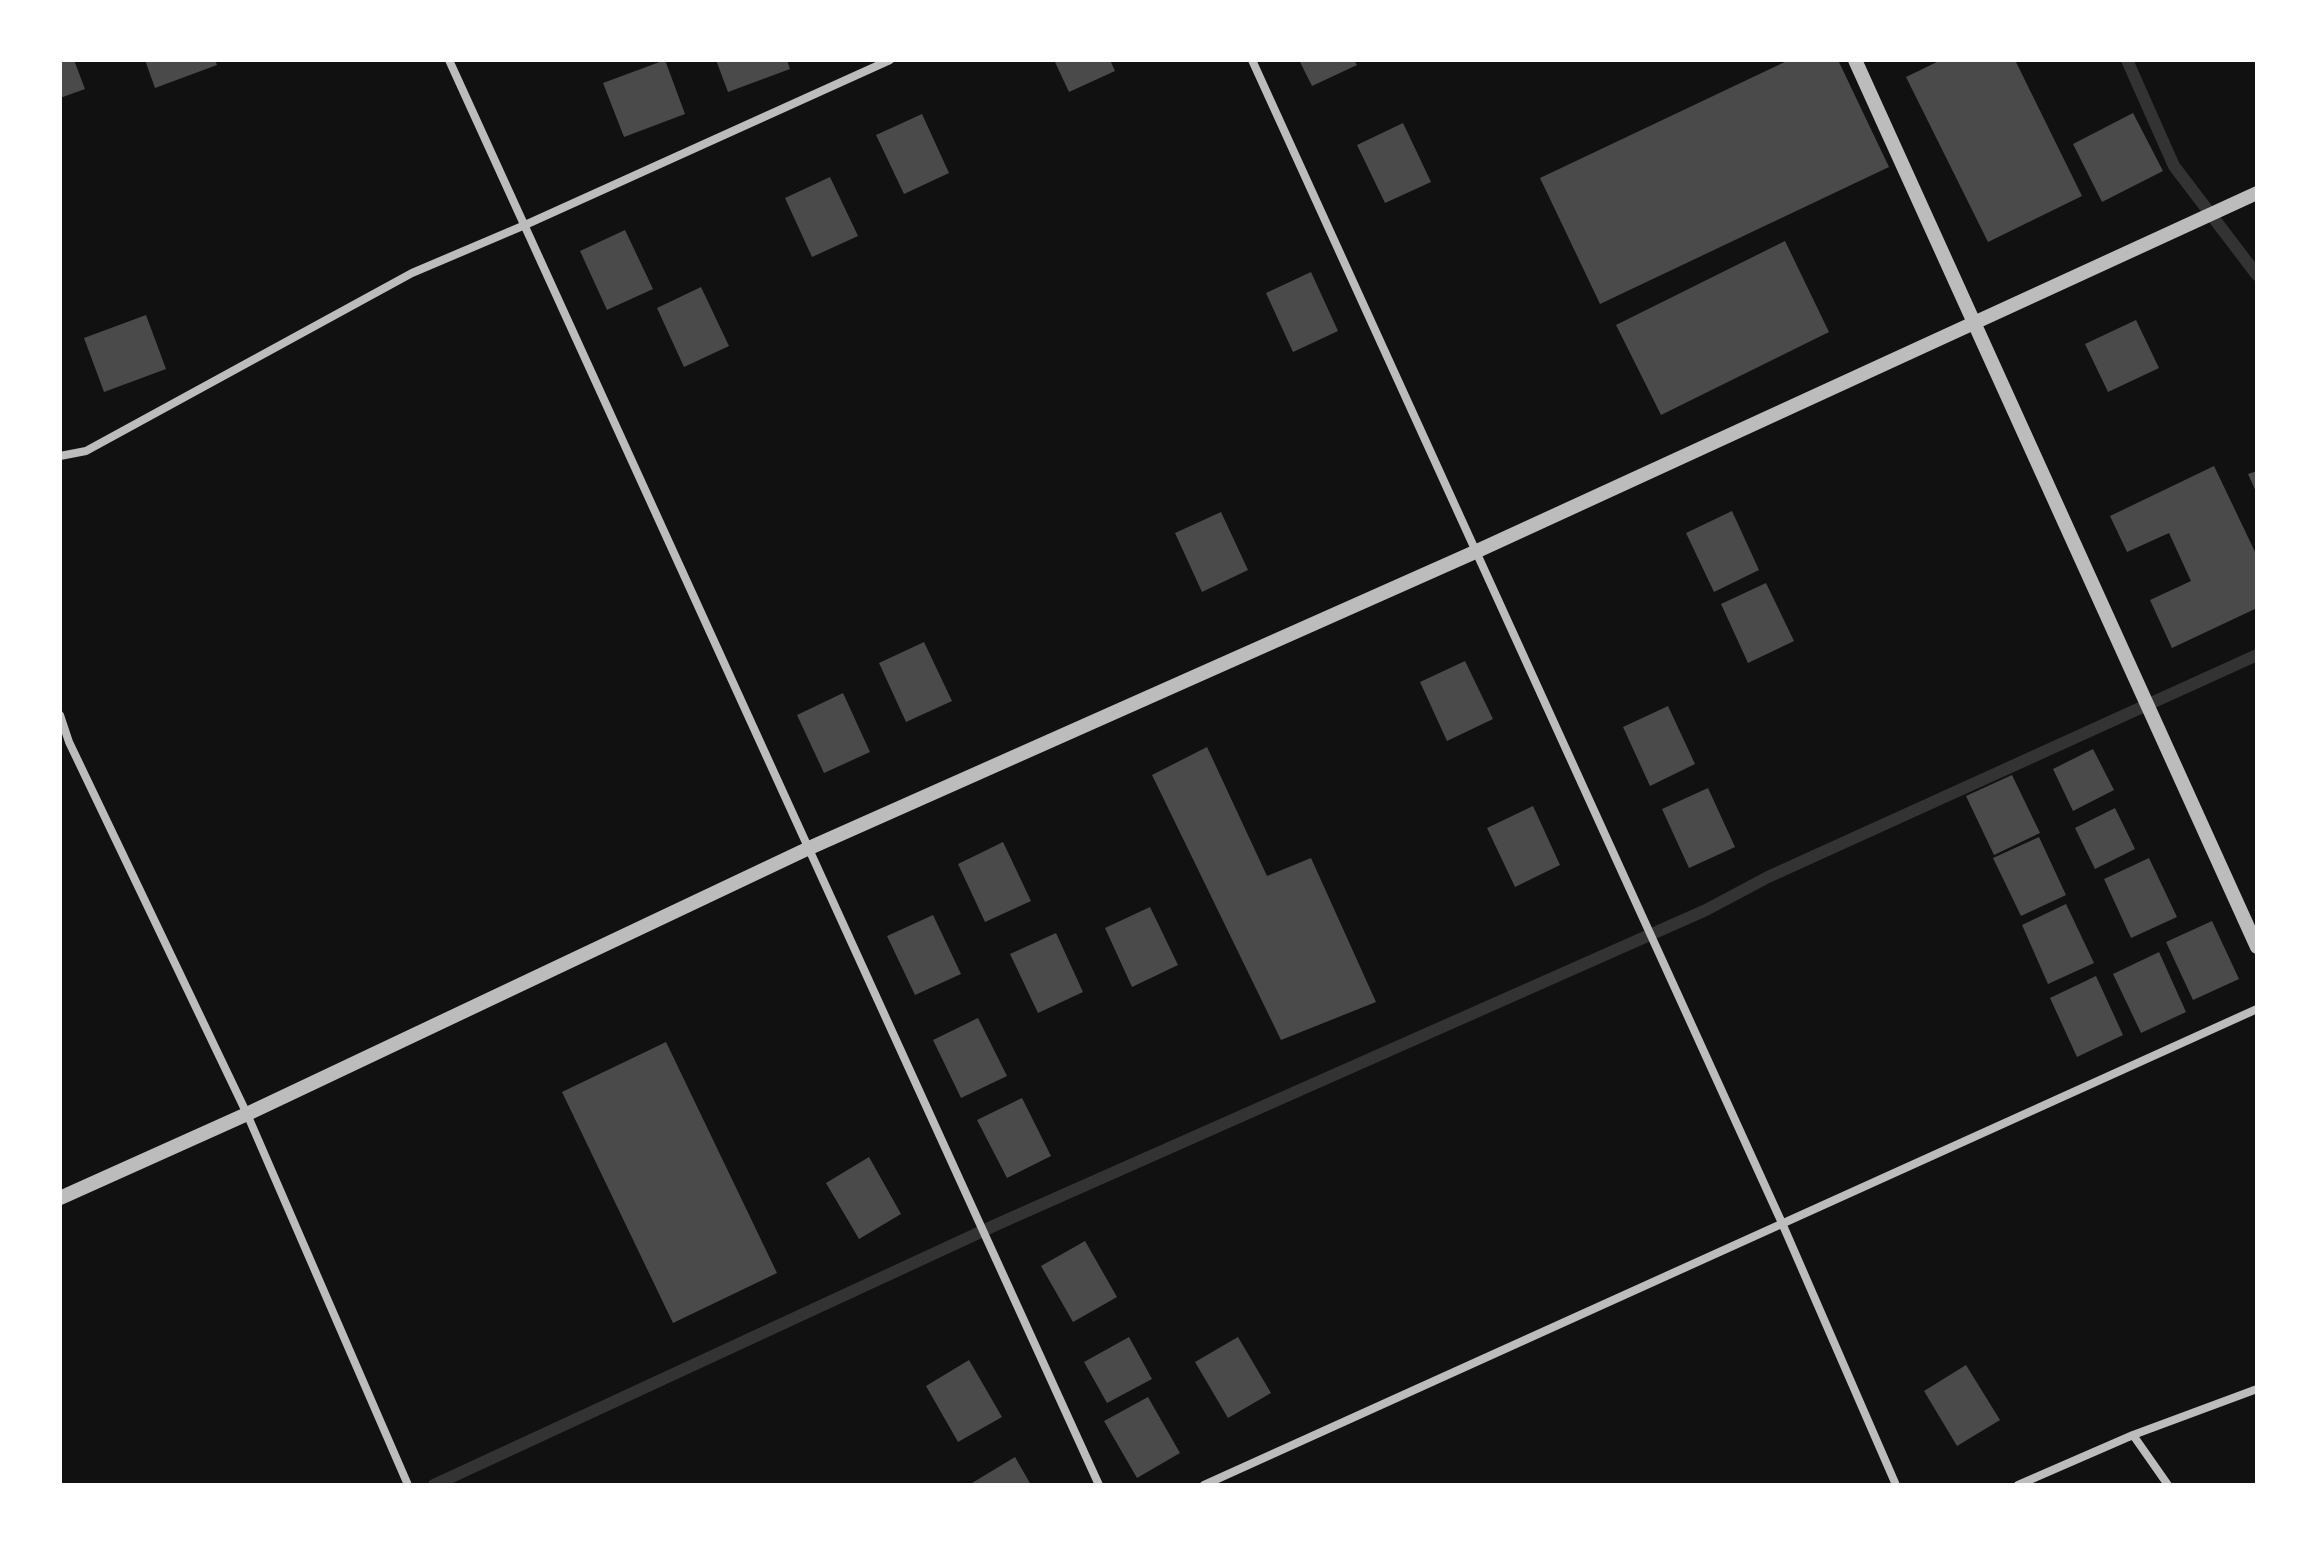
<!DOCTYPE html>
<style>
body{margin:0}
#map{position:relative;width:2317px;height:1545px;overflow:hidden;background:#111;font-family:"DM Sans",sans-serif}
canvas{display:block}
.frame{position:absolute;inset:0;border:62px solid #fff;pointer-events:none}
</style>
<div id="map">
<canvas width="2317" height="1545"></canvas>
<div class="frame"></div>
</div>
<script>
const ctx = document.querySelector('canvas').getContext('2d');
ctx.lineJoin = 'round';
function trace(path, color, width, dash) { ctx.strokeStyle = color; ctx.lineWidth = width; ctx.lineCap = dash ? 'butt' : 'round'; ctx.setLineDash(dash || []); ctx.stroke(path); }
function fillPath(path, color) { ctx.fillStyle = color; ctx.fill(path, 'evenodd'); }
const stream = new Path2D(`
 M2127 60 2174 166 2257 275
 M434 1485 1000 1223 1706 910 1768 877 2257 655`);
const building = new Path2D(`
 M60 60H74L85 89 60 98Z
 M145 60H215L217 65 155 88Z
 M665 60 685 114 624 137 603 83Z
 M716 60H787L790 69 728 92Z
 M1054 60H1110L1115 71 1069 92Z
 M1299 60H1354L1357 65 1312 86Z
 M1789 60H1838L1889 167 1600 304 1540 178Z
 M1941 60H2015L2082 196 1988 242 1906 77Z
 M2133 113 2163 171 2102 202 2073 144Z
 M922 114 949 173 904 194 876 135Z
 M1403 123 1431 182 1385 203 1357 145Z
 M830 177 858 236 812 257 785 198Z
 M625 230 653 289 607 310 580 251Z
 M1785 241 1829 332 1661 415 1616 325Z
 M1311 272 1338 331 1293 352 1266 293Z
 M701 287 729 346 684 367 657 308Z
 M146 315 166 369 104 392 84 338Z
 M2136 320 2159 368 2108 392 2085 344Z
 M2214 466 2257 556V608L2172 648 2150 600 2191 581 2169 533 2127 552 2110 516Z
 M2257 471V494L2248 474Z
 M1732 511 1759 570 1714 592 1686 533Z
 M1221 512 1248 570 1202 592 1175 533Z
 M1766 583 1794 641 1748 663 1721 604Z
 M924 642 952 701 906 722 879 663Z
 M1465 661 1493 719 1447 741 1420 682Z
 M843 693 870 752 824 773 797 715Z
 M1668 706 1695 764 1650 786 1623 727Z
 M1207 747 1267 876 1311 858 1376 1002 1281 1040 1152 775Z
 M2093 749 2114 790 2073 811 2053 769Z
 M2012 775 2040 833 1994 855 1966 796Z
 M1708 788 1735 847 1689 868 1662 809Z
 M1533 806 1560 865 1515 887 1487 828Z
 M2115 808 2135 849 2095 869 2075 828Z
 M2039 837 2066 895 2021 916 1993 858Z
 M1003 842 1031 901 985 922 958 864Z
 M2149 858 2177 917 2131 938 2104 879Z
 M2066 904 2094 963 2048 984 2022 925Z
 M1150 907 1178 965 1132 987 1105 928Z
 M933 915 961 974 915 995 887 936Z
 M2212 921 2239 979 2193 1000 2166 942Z
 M1056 933 1083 992 1038 1013 1010 954Z
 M2159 952 2186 1012 2141 1033 2113 974Z
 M2096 976 2123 1035 2077 1057 2050 998Z
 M978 1018 1007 1076 961 1098 933 1040Z
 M666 1042 777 1273 673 1323 562 1092Z
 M1022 1098 1051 1156 1007 1178 977 1120Z
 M869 1157 901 1214 859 1239 826 1183Z
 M1085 1241 1117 1297 1073 1322 1041 1266Z
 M1129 1337 1152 1379 1107 1403 1084 1362Z
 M1238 1337 1271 1393 1228 1418 1195 1362Z
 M969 1360 1002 1417 958 1442 926 1386Z
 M1966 1365 2000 1420 1957 1446 1924 1391Z
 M1148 1397 1180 1453 1137 1478 1104 1421Z
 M1015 1457 1031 1485H973L972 1483Z`);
const minor = new Path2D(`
 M449 60 1099 1485
 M1252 60 1782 1223 1896 1485
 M60 456 86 451 412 273 525 225 890 60
 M60 715 69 742 247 1114 408 1485
 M2133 1435 2168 1485
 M1204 1485 2257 1009
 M2018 1485 2133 1435 2257 1389`);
const tertiary = new Path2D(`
 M1855 60 2257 947
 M60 1198 247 1114 807 849 1475 552 2257 193`);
trace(stream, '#333', 12);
fillPath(building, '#4a4a4a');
trace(minor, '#bcbcbc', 8);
trace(tertiary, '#bcbcbc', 14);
</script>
